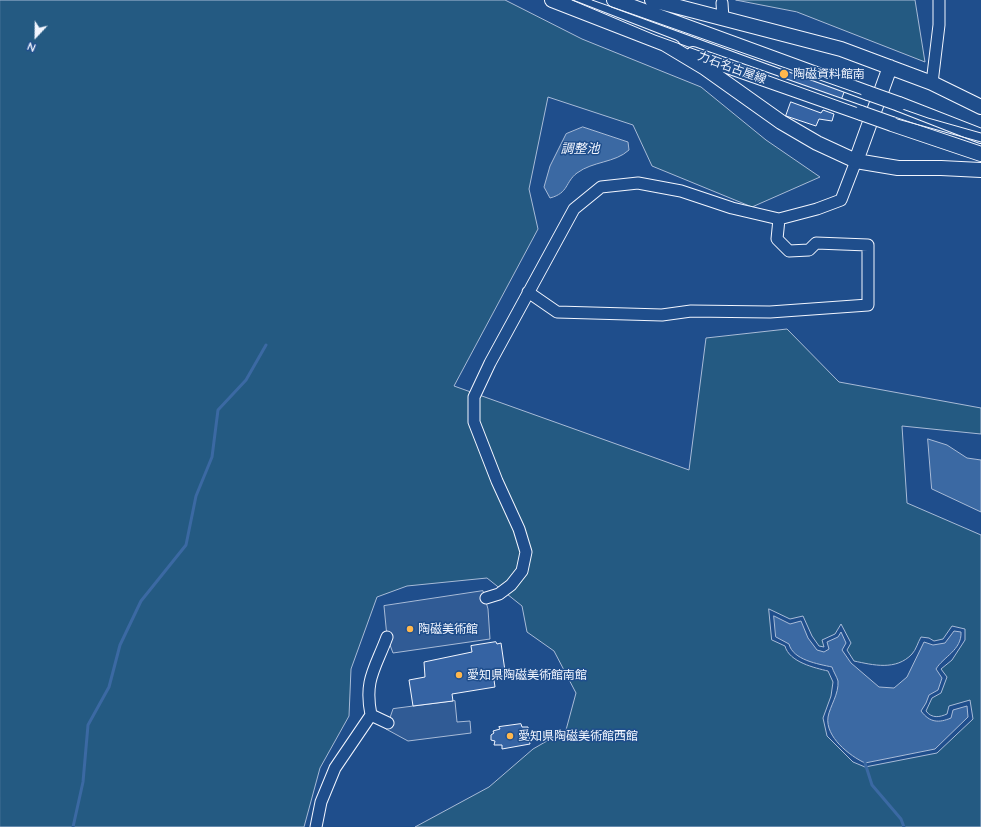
<!DOCTYPE html>
<meta charset="utf-8">
<style>
body{margin:0}
#map{position:relative;width:981px;height:827px;overflow:hidden;background:#1f4e8c;font-family:Quicksand,sans-serif}
canvas{display:block}
.north{position:absolute;left:16px;top:16px;width:40px;height:40px;-webkit-text-stroke:3px #1f4e8c;paint-order:stroke;rotate:202deg;font-size:11px;font-weight:700;line-height:16px;text-align:center;color:#f2f6ff}
.north::after{content:'';display:block;margin:auto;width:14px;height:18px;background:#f2f6ff;clip-path:polygon(50% 0,100% 100%,50% 72%,0 100%)}
</style>
<div id="map">
<canvas width="981" height="827"></canvas>
<div class="north">N</div>
</div>
<script>
const ctx = document.querySelector('canvas').getContext('2d');
ctx.lineJoin = 'round';
function fillPath(path, color) { ctx.fillStyle = color; ctx.fill(path, 'evenodd'); }
function trace(path, color, width, dash) { ctx.strokeStyle = color; ctx.lineWidth = width; ctx.lineCap = dash ? 'butt' : 'round'; ctx.setLineDash(dash || []); ctx.stroke(path); }
function write(font, color, halo, rows, align = 'center') {
  ctx.font = font + ' Quicksand,"Noto Sans JP",sans-serif'; ctx.lineWidth = 3; ctx.setLineDash([]); ctx.textBaseline = 'middle'; ctx.strokeStyle = halo; ctx.fillStyle = color; for (const [text, x, y, turn = 0] of rows) {
    ctx.save(); ctx.translate(x, y); ctx.rotate((+turn || 0) * Math.PI / 180); ctx.textAlign = isNaN(turn) ? turn : align; if (halo) ctx.strokeText(text, 0, 0); ctx.fillText(text, 0, 0); ctx.restore();
  }
}
const green = new Path2D(`
 M0 0H505L582 39 701 87 766 140 820 177 752 207 652 166 633 125 548 97 529 189 538 229 454 386 689 470 706 338 787 329 839 382 981 408V434L902 426 907 503 981 535V827H415L489 787 533 749 566 730 576 693 554 651 527 632 522 606 487 578 407 586 377 597 351 669 349 716 320 768 304 827H0ZM769 609 790 619 803 616 812 636 819 646 824 647 822 640 835 634 841 624 851 643 847 650 854 661C873 665 896 671 912 654 916 650 918 642 921 637L929 638 934 641 943 639 952 626 965 629V640L952 660 941 669 947 677 941 693 932 698 926 711C932 719 940 717 947 714L949 706 970 700 973 719 937 753 865 767 853 762 827 736 823 718 831 696 833 682 828 671C815 668 789 662 785 646L772 640Z
 M736 0H915L925 62 797 12Z`);
const parking = new Path2D(`
 M483 591 488 609 490 639 393 653 387 637 384 606Z
 M455 701 457 722 470 721 471 733 408 741 386 729 393 709Z`);
const water = new Path2D(`
 M583 127 628 142 629 150C615 163 593 161 577 173 565 182 569 193 550 198L544 187 550 166 566 134Z
 M928 439 947 445 967 458 981 460V512L932 489Z
 M774 616 790 624 801 621 808 638 817 650 824 652 829 649 827 642 838 637 841 632 846 643 842 650 851 663 879 687 894 688 907 677 924 642 933 645 945 643 954 631 961 632C962 650 943 657 936 669L942 678 938 690 929 695 926 703 921 711C930 723 939 723 951 718L953 710 967 706 968 717 935 749 865 763C850 756 825 737 828 717 830 706 839 694 838 681 837 677 833 671 832 667 818 664 793 660 789 644L776 637Z`);
const stream = new Path2D(`
 M865 763 872 785 901 819 904 827
 M73 827 83 782 88 725 109 687 120 645 141 601 186 545 196 496 212 457 218 410 246 380 266 345`);
const building = new Path2D(`
 M789 70 845 90 841 100 785 81Z
 M791 102 821 113 823 110 834 114 832 121 819 119 816 126 786 116Z
 M496 642 497 644 501 643 505 671 493 673 495 687 452 694 453 701 413 706 409 680 425 677 424 662 472 652 471 646Z
 M521 724 522 727H528L530 744 502 749V745H494L495 741 491 740V735L494 733 493 731 500 729 499 727Z`);
const minor = new Path2D(`
 M722 3 723 19
 M932 83 939 25V0
 M528 292 557 312 662 315 691 311 770 312 868 305V245L816 243 809 250 789 251 777 239 779 219
 M486 598 499 594 511 585 522 571 526 552 519 529 497 481 474 422V397L490 363 574 209 601 187 638 183 681 191 732 208 779 219 817 209 841 200 856 161
 M371 715 388 723
 M316 827 321 802 335 768 371 715C364 680 375 669 387 637`);
const major = new Path2D(`
 M552 0 673 47
 M614 0 868 93
 M652 0 841 49 932 83 981 107
 M665 44 705 68 781 122 817 143 856 161 898 168H941L981 170
 M693 54 861 113
 M899 104 981 136
 M892 124 981 154
 M856 161 890 67`);
const tram = new Path2D(`
 M572 0 655 35 861 109 981 142
 M592 0 928 118 981 133`);
const majorBridge = new Path2D(`
 M868 93 899 104
 M861 113 892 124`);
const markers = [
 [784,74,5,"#ffb74d"],
 [410,629,4,"#ffb74d"],
 [459,675,4,"#ffb74d"],
 [510,736,4,"#ffb74d"]
];
const streetNames = [
 ["力石名古屋線",732,68,20]
];
const poiNames = [
 ["陶磁資料館南",793,74],
 ["陶磁美術館",418,629],
 ["愛知県陶磁美術館南館",467,675],
 ["愛知県陶磁美術館西館",518,736]
];
const waterNames = [
 ["調整池",580,149]
];
fillPath(green, '#245a82');
trace(green, '#a8bbd7', 1);
fillPath(parking, '#305b95');
trace(parking, '#a8bbd7', 1);
fillPath(water, '#3b69a3');
trace(water, '#a8bbd7', 1);
trace(stream, '#3b69a3', 3);
fillPath(building, '#3563a3');
trace(building, '#f2f6ff', 1);
trace(minor, '#f2f6ff', 13);
trace(major, '#f2f6ff', 16);
trace(minor, '#1f4e8c', 11);
trace(major, '#1f4e8c', 14);
trace(tram, '#f2f6ff', 1);
trace(majorBridge, '#f2f6ff', 16, []);
trace(majorBridge, '#1f4e8c', 14);
for (const [x, y, r, color] of markers) { const dot = new Path2D(); dot.arc(x, y, r, 0, 2 * Math.PI); ctx.fillStyle = color; ctx.fill(dot); trace(dot, '#1f4e8c', 1.5); }
write('12px', '#f2f6ff', '#1f4e8c', streetNames);
write('12px', '#f2f6ff', '#1f4e8c', poiNames, 'left');
write('italic 13px', '#f2f6ff', '#1f4e8c', waterNames);
</script>
